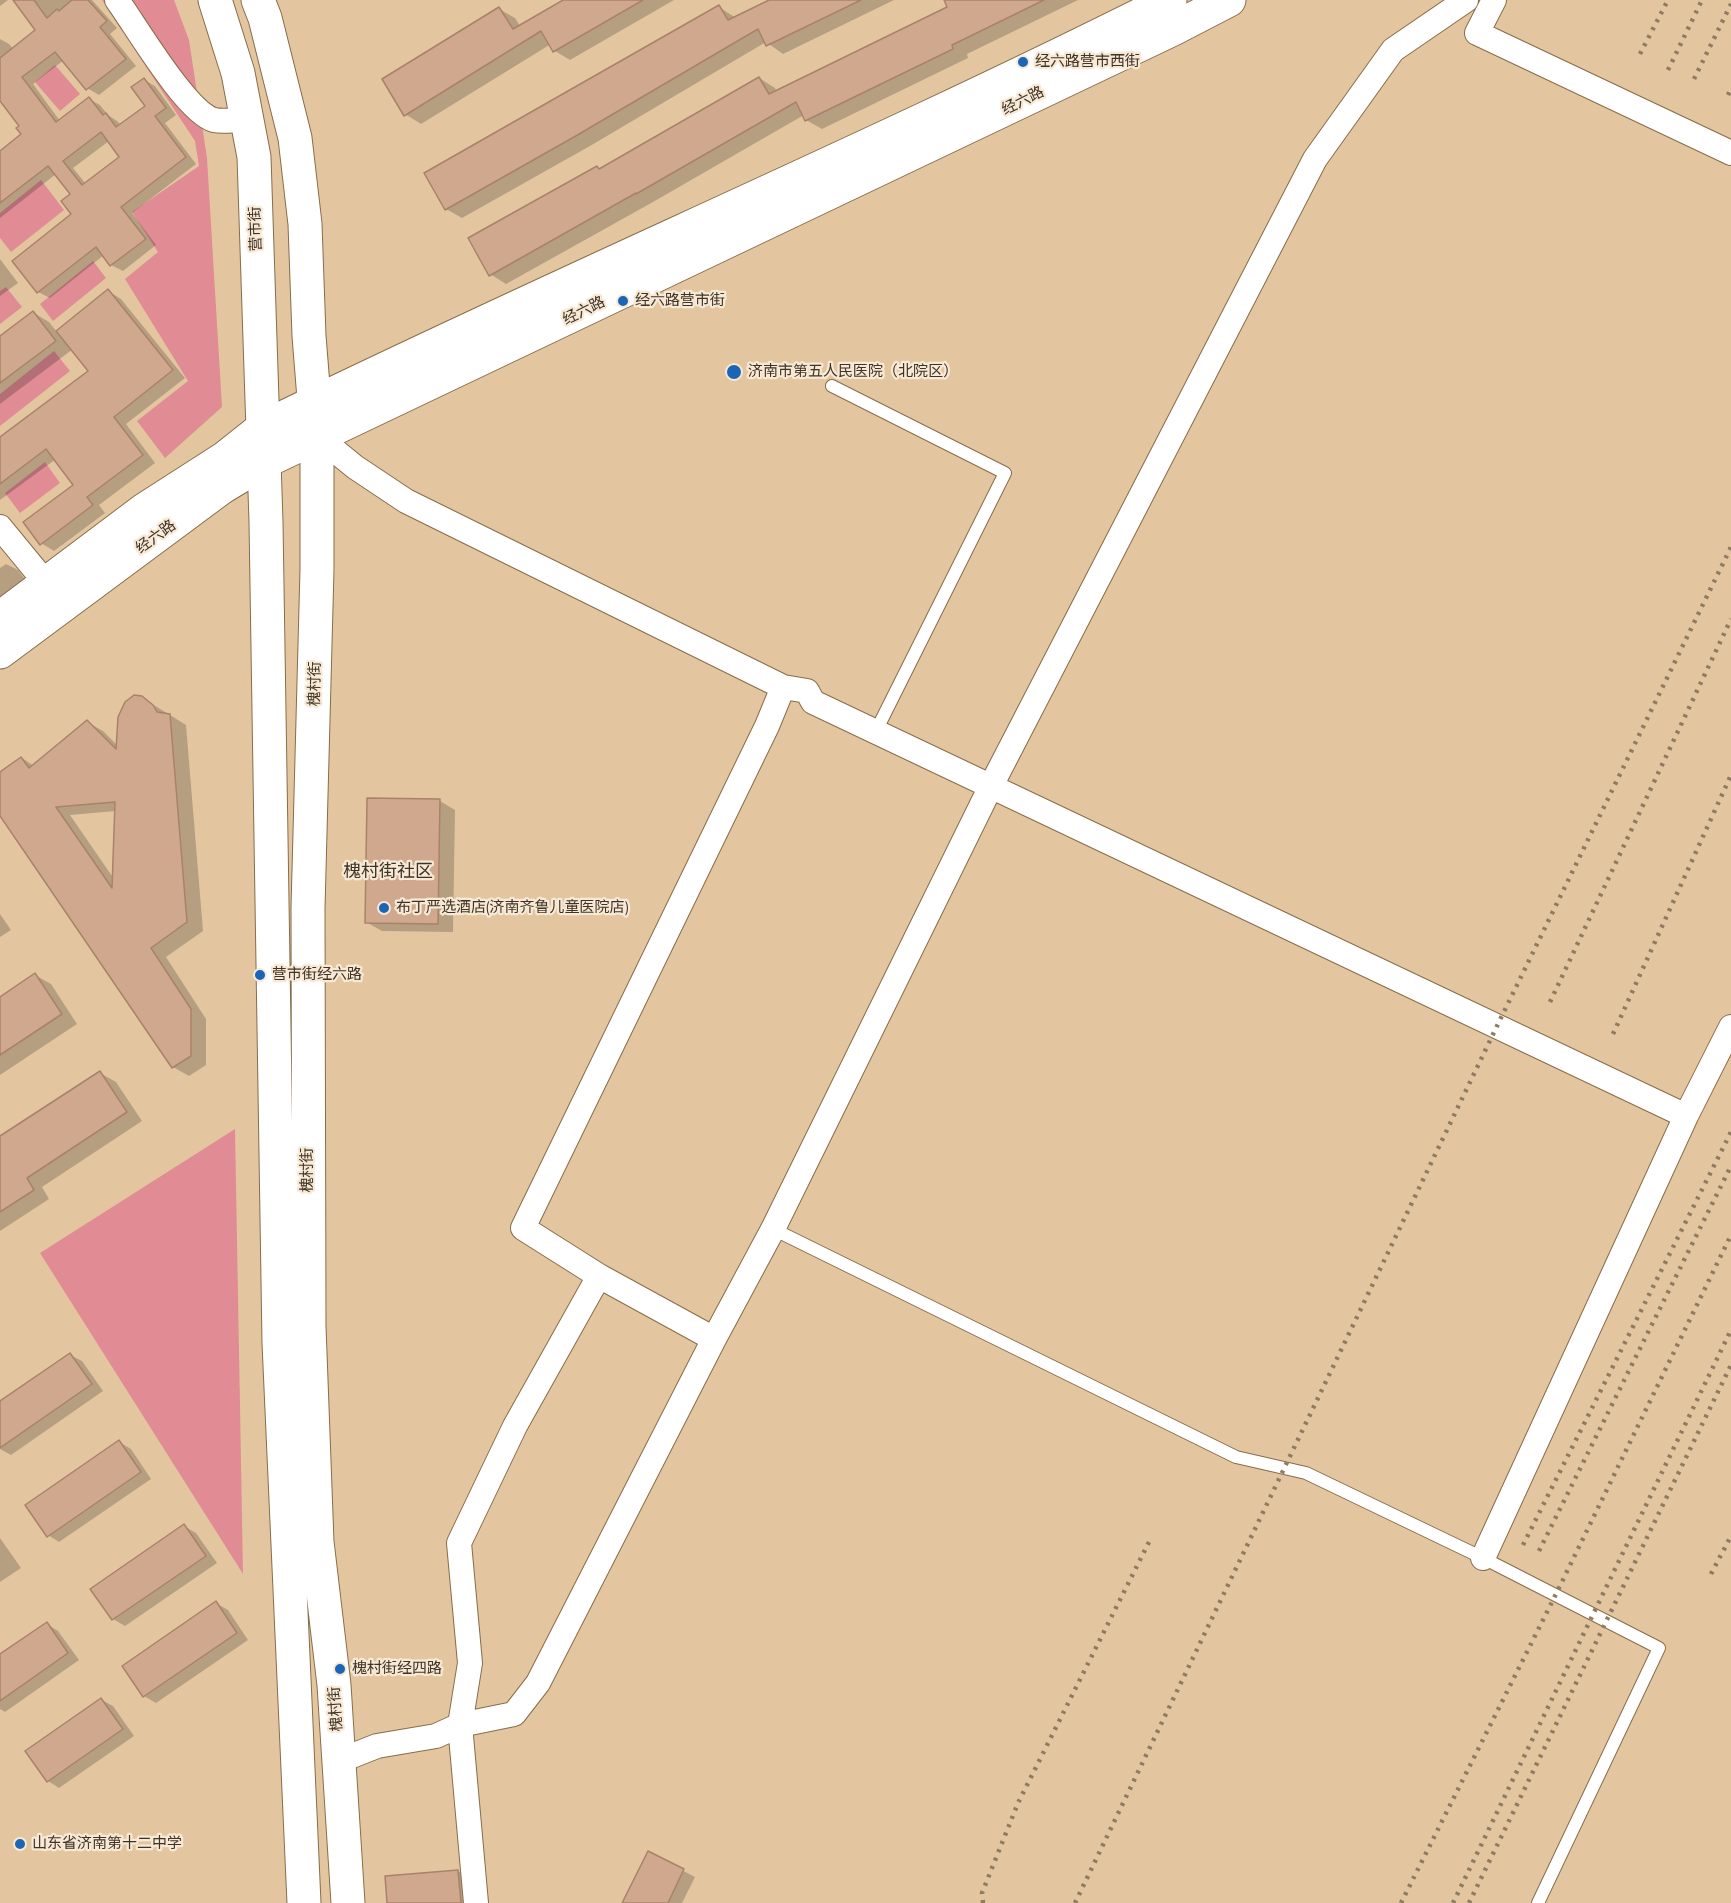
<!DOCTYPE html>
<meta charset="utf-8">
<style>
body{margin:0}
canvas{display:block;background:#e3c6a0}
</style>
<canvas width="1731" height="1903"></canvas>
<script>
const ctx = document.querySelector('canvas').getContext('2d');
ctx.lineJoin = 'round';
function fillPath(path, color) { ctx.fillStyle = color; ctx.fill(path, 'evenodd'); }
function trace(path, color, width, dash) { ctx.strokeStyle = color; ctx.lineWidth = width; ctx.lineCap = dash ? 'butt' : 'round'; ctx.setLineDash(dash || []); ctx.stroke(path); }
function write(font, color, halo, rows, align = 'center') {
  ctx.font = font + ' "PT Sans Narrow","Noto Sans SC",sans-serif'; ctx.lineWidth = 4.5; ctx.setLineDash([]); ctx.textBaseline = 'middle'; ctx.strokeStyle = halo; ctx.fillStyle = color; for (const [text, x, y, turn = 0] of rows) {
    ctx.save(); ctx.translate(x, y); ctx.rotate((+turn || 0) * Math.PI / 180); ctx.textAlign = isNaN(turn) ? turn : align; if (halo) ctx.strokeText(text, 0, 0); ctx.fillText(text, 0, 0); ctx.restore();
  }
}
const green = new Path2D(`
 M102 0H174L189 40 207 158 222 407 165 458 137 421 188 381 125 279 158 252 132 212 199 166 195 141Z
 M55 65 80 94 60 111 35 82Z
 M41 180 64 210 11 252 0 238V213Z
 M93 261 106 278 53 321 40 304Z
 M6 287 22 307 0 324V291Z
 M54 351 70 371 0 426V394Z
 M45 462 60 483 20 513 5 493Z
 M235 1129 243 1574 40 1253Z`);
const shadow = new Path2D(`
 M0 0H8L0 6Z
 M15 0H92L117 28 110 34 136 66 99 95 87 88 64 60 33 84 60 121 89 99 100 105 108 115 117 121 121 125 147 106 144 80 155 86 176 115 165 123 196 164 132 213 156 245 123 271 111 265 104 255 50 298 38 292 73 214 72 195 56 174 0 218V153L24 134 21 126 0 99V39L9 44 13 49 37 30ZM109 141 121 157 86 184 73 168Z
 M566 0H674L570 60 555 51 551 44 421 124 405 114 499 9 515 18 520 26Z
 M772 0H894L783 54 766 42 590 146 462 218 446 209 719 7 736 18Z
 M956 0H1078L967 54 968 58 822 129 806 120 804 115 653 202 506 284 490 274 597 167 601 170 759 78 775 88 777 92 949 7Z
 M0 259 18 283 0 296Z
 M108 291 121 299 185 378 126 424 155 463 99 505 105 513 54 551 41 543 75 485 56 459 0 500V439L90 372 73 349 0 404V338L34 313 49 322 57 332Z
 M6 564 18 570 27 582 0 603V568Z
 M141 697 186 725 203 931 166 957 206 1019V1065L189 1076 173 1067 0 813V774L22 758 34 766 87 722 103 731 118 746ZM116 811 114 879 70 815Z
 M440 801 455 810 453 932 382 931 366 922Z
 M0 914 11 930 0 937Z
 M35 975 51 984 77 1024 0 1075V998Z
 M100 1073 116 1082 142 1121 42 1187 49 1199 0 1231V1138Z
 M70 1355 82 1361 103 1391 11 1455 0 1449V1403Z
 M119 1442 131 1449 151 1479 59 1542 48 1535Z
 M184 1526 196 1533 217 1563 125 1626 113 1619Z
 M0 1538 21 1568 0 1582Z
 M216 1603 228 1610 248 1640 156 1703 144 1696 124 1666Z
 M47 1624 58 1631 79 1660 5 1712 0 1709V1656Z
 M102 1700 113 1706 134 1736 59 1788 48 1781Z
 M649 1853 695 1877 682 1903H624Z
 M458 1871 470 1878 472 1903H389Z`);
const building = new Path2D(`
 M13 0H34L47 18 57 9 59 11 72 0H88L107 21 100 27 126 59 86 90 55 52 22 77 56 122 89 97 103 115 106 113 116 127 145 106 131 87 144 78 166 108 155 116 186 157 121 207 146 239 110 266 96 247 37 293 12 261 71 214 61 201 70 194 48 166 0 203V151L21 134 16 128 19 126 0 101V58L35 30ZM101 132 119 157 82 185 63 161Z
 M563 0H643L553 52 541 31 404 116 382 79 499 7 513 29Z
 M769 0H861L766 46 758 29 574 137 445 210 424 173 719 5 728 20Z
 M944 0H1044L952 45 953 49 805 121 796 102 636 194V193L489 276 468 238 597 166 599 169 759 77 769 94 947 7Z
 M108 289 173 370 114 417 143 455 87 497 93 505 40 545 23 522 73 485 46 449 0 484V437L88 371 56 331Z
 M33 311 56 341 0 383V336Z
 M134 695 142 696 153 705 157 712 170 714 187 922 151 948 191 1009V1056L172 1068 0 816V772L21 757 29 768 87 720 116 749 118 717 125 702ZM115 802 112 888 56 807Z
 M367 798 440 799 438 924 365 923Z
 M35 973 62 1014 0 1055V997Z
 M100 1071 127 1112 27 1178 34 1190 0 1212V1136Z
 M70 1353 92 1384 0 1448V1401Z
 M119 1440 141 1472 47 1537 25 1505Z
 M184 1524 206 1556 112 1620 90 1589Z
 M216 1601 237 1633 143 1697 122 1666Z
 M47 1622 68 1653 0 1701V1654Z
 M101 1698 123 1729 47 1782 25 1751Z
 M648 1851 684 1869 668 1903H622Z
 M458 1870 461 1903H387L385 1876Z`);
const lane = new Path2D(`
 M832 386 1005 473 876 731
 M773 1229 1236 1457 1306 1473 1483 1558 1659 1648 1538 1903`);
const street = new Path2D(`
 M117 0C136 26 186 112 214 120 223 122 237 120 247 119
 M1494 0 1477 33 1731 153
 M317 436 355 467 406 501 783 687 807 691 813 702 1686 1116
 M0 527 46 583
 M599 1276 714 1339
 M1483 1558 1686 1116 1731 1027
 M339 1761 377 1746 436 1736 460 1725 514 1714 538 1683 714 1339 773 1229 991 786 1315 159 1393 50 1466 0
 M476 1903 460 1725 470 1663 459 1543 515 1426 599 1276 523 1228 767 726 783 687`);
const secondary = new Path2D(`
 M0 618 144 510 225 458 264 427C564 280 872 150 1170 0
 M0 652 221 488 264 462 1173 29 1229 0`);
const primary = new Path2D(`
 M215 0 238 73 254 157 266 522 279 1343 304 1903
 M258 0 265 18 295 138 305 224 309 336 317 436V569L308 908 309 1326 317 1542 334 1685 348 1903`);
const rail = new Path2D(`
 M1640 54 1668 0
 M1668 70 1702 0
 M1694 79 1731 4
 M1728 95 1731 89
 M1550 1002 1731 619
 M1613 1034 1731 775
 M1523 1545 1731 1132
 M1539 1551 1731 1166
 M1711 1574 1731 1536
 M983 1903 982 1893 1018 1803 1149 1542
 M1075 1903 1497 1026 1731 547
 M1401 1903 1556 1594 1731 1235
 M1453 1903 1731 1330
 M1469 1903 1731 1365`);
const markers = [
 [1023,62,6,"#1a65b5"],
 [623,301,6,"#1a65b5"],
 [734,372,8,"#1a65b5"],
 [384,908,6,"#1a65b5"],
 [260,975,6,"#1a65b5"],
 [340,1669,6,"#1a65b5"],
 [20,1844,6,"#1a65b5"]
];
const poiNames = [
 ["经六路营市西街",1035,62],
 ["经六路营市街",635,301],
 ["济南市第五人民医院（北院区）",748,372],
 ["布丁严选酒店(济南齐鲁儿童医院店)",396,908],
 ["营市街经六路",272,975],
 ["槐村街经四路",352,1669],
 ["山东省济南第十二中学",32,1844]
];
const streetNames = [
 ["经六路",1023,101,-26],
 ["营市街",256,229,-92],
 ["经六路",584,311,-26],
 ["经六路",156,537,-36],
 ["槐村街",315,684,-89],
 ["槐村街",308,1170,-90],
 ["槐村街",336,1709,-94]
];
const quarterNames = [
 ["槐村街社区",388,872]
];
fillPath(green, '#e18b94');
fillPath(shadow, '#0003');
fillPath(building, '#d0a88e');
trace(building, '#a9826a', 1.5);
trace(lane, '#876d4a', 14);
trace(street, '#876d4a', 26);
trace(secondary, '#876d4a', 35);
trace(primary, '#876d4a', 35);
trace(lane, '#fff', 12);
trace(street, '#fff', 24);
trace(secondary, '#fff', 33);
trace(primary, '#fff', 33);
trace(rail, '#8f7b61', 4.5, [3, 6]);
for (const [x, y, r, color] of markers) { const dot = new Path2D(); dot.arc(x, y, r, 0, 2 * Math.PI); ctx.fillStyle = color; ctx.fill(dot); trace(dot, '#f8e9d6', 2); }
write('15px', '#3e3324', '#f8e9d6', poiNames, 'left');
write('15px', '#3e3324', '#f8e9d6', streetNames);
write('18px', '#3e3324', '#f8e9d6', quarterNames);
</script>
